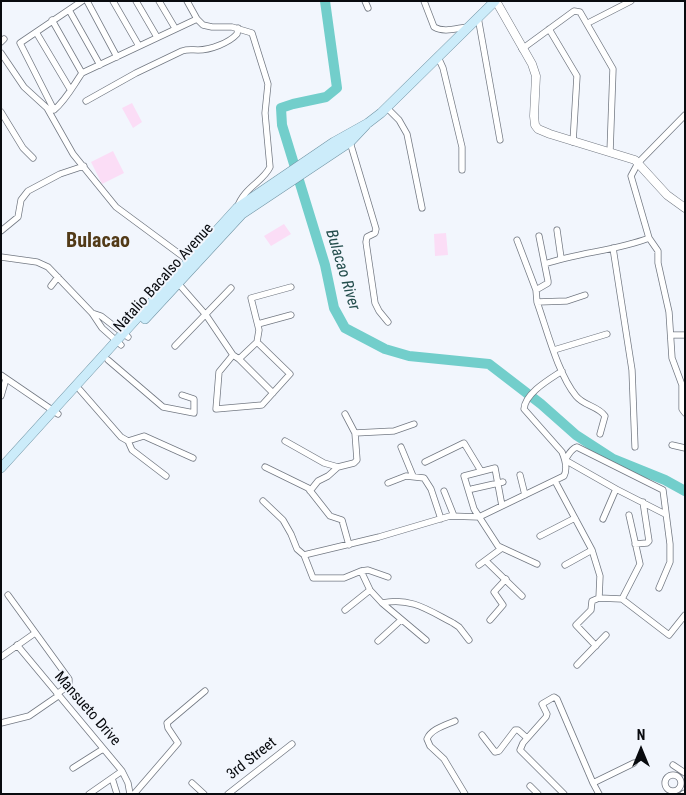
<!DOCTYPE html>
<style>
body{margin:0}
#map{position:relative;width:686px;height:795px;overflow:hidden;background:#f2f6fd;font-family:"Roboto Condensed",sans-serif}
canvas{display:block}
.frame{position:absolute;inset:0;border:2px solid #090b0f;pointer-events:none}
.north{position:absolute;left:616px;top:725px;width:50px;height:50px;-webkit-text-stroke:4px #f2f6fd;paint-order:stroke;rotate:0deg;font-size:14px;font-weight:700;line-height:20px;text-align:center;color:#090b0f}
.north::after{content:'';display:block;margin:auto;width:18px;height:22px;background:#090b0f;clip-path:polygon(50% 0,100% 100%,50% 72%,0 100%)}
</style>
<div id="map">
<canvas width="686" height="795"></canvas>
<div class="frame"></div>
<div class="north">N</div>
</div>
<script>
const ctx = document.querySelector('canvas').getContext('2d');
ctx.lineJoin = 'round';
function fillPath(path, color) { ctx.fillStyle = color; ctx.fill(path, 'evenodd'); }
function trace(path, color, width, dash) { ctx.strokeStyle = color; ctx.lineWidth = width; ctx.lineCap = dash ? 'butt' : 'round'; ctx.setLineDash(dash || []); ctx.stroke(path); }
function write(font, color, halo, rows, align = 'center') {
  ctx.font = font + ' "Roboto Condensed",sans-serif'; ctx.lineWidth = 4; ctx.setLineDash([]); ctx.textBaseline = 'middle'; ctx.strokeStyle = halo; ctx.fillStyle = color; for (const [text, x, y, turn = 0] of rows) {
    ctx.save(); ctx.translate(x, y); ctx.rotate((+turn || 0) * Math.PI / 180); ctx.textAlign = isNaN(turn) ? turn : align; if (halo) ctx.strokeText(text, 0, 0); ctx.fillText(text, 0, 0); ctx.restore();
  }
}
const green = new Path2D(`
 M132 103 142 122 133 128 122 108Z
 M113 151 124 173 102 184 91 162Z
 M284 224 291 234 271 246 264 236Z
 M446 233 448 255 435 256 434 234Z`);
const river = new Path2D(`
 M325 1 337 88 326 97 293 104 281 108 282 125 325 265 334 308 345 328 385 349 409 356 489 364 541 404 576 435 613 459 665 480 685 491`);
const street = new Path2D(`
 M82 1 20 43 54 110C66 100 73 86 82 73L197 19
 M87 1 117 57
 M113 1 139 46
 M136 1 157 37
 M159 1 175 28
 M187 1 197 19 203 25 212 27H232L252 33 268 84 265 113 270 167C263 182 244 187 237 208
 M365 1 368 8
 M424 1 434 27C444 33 457 28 468 27
 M69 10 100 65
 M478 17 500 140
 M52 20 82 73
 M588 23 631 1
 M549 29 577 76 573 142
 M36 32 70 89
 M1 42 4 39
 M522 49 574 11 580 12 613 69 610 152
 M1 53 24 87 47 108 73 154 116 207 189 261
 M438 57 443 68 462 147V170
 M86 101 136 73 182 51C188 49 192 50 198 50 210 50 229 43 237 34L238 28
 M386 107 399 120 407 134 422 208
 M1 112 23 148 33 158
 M685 115 638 163 631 176 649 238 658 251V263L669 312 672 358 682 385V409L685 413
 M350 142 376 229 375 233 367 237 366 242 375 303 379 311 388 322
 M557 230 561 258
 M1 231 18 217 21 200 28 191 60 174 84 166
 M517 240 536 290 537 302C547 330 558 374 576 396 584 406 598 406 605 416L600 434
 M613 248 632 370 635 447
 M1 257 37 262 48 267 92 313 102 328 121 345
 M545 264C579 252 616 251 649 238
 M177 282 206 315 233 355 239 359 273 393
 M51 286 58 277
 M536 290 548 283V281L539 236
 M537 302 567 301 585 295
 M92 313 101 316 128 337
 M258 324 291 315
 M672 335H685
 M175 346 231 288
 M554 350 607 334
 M233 355 219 372 216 409 262 405 290 374 257 342
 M239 359 257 342 259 330 251 298 291 287
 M108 360 163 407 194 413V399L182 395
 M1 375 58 414
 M80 390 121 437 128 441 144 436 193 458
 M1 396 6 379
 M355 433 394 431 414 424
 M128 441 132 450 166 476
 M285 441 324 463 338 467
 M672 445 685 448
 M401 447 413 476
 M425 462 464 443 481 471
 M265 467 308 488 330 516 342 520 349 545
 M520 475 525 495
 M555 481 592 550 600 576 599 598 592 601 591 610 576 625 596 646
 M388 483 406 476 424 478 431 489 441 519
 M472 489 503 482
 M310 491 318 481 328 476 338 467 354 463 357 460 355 433 345 414
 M444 491 454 516
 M263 501 283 520 291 534 297 549 304 555 313 578H344L361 571 368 570 388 577
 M502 506 495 468 464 476 474 509 498 546 537 564
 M603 519 616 489
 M540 536 575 518
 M635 544 647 543 649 541 643 502
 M304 555 379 537 450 516 479 517 564 476C568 468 565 459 562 452L524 409C525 393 550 379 562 371
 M486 561 522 596
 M479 565 502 548
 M565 565 592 550
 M361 571 370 590 382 603C411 597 428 610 453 623L459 627 469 640
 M659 588 670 562V544L663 490 577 447C572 448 568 455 565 460L616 489 665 514
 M8 595 69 679V685L57 694
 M599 598 622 599 669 635 685 615
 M622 599 640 564 629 515
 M382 603 426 640
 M345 610 370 590
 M490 620 503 605 494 592 506 579
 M378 641 401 620
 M17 645 122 771 128 783 130 794
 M1 657 35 633
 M577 665 606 635
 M455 721C446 725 431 729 427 739L430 746 444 759 465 794
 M1 723 29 716 58 696
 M482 735 495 752 499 751 515 730H518L527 738
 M673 765 685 773
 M73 768 103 749
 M665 783a8 8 0 1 1 16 0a8 8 0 1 1-16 0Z
 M112 778 117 794
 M192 783 204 794
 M593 783 634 763
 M530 786 538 794
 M89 794 122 771
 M134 794 178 743 168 728 167 723 205 691
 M228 794 292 744
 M564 794 520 750 523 743 546 717 547 714 542 704 554 697 557 699 593 783 599 794
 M683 794 685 793`);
const secondary = new Path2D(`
 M496 1 532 64 536 76 534 116 535 125 538 129 550 134 635 160 667 195 685 208`);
const primary = new Path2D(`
 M145 319 242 214 350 142 366 125
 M1 468 237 208 334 142 368 123 381 113 495 1`);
const streetNames = [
 ["Natalio Bacalso Avenue",164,278,-48],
 ["Mansueto Drive",87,709,49],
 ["3rd Street",252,759,-38]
];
const waterNames = [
 ["Bulacao River",342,270,73]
];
const districtNames = [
 ["Bulacao",98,242]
];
fillPath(green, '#fbddf6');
trace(river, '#72cecb', 10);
trace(street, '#737983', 7);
trace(secondary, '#737983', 9);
trace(primary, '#7295a5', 10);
trace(street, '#fff', 5.5);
trace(secondary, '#fff', 8);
trace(primary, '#ccecfa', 9);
write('15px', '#090b0f', '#f2f6fd', streetNames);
write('italic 16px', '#234d4c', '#f2f6fd', waterNames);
write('bold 20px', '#523a17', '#f2f6fd', districtNames);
</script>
